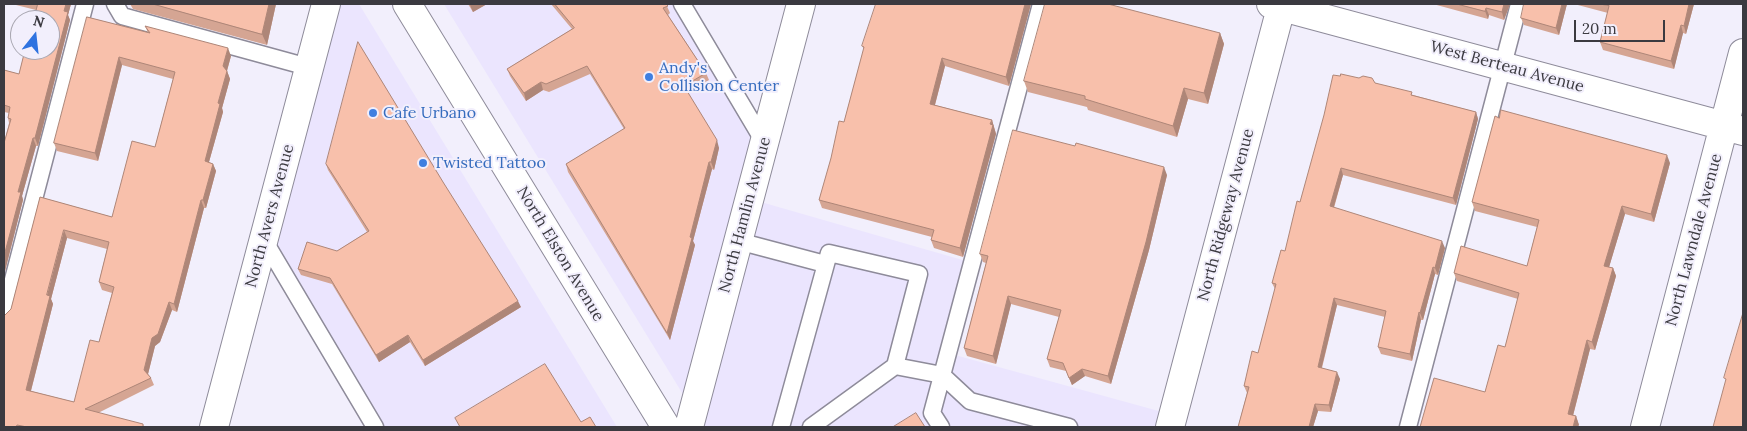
<!DOCTYPE html>
<style>
body{margin:0}
#map{position:relative;width:1747px;height:431px;overflow:hidden;background:#f2effc;font-family:Lora,serif}
canvas{display:block}
.frame{position:absolute;inset:0;border:5px solid #3b3a40;pointer-events:none}
.north{position:absolute;left:10px;top:10px;width:50px;height:50px;box-sizing:border-box;background:#f2effc;border:1px solid #a9a7b1;border-radius:50%;rotate:16deg;font-size:14px;font-weight:700;line-height:20px;text-align:center;color:#3b3a40}
.north::after{content:'';display:block;margin:auto;width:18px;height:22px;background:#2f73e0;clip-path:polygon(50% 0,100% 100%,50% 72%,0 100%)}
.scale{position:absolute;left:1574px;top:20px;width:91px;height:22px;box-sizing:border-box;border:2px solid #3b3a40;border-top:0;padding-left:6px;font-size:15px;line-height:18px;white-space:nowrap;color:#3b3a40;-webkit-text-stroke:4px #f2effc;paint-order:stroke}
</style>
<div id="map">
<canvas width="1747" height="431"></canvas>
<div class="frame"></div>
<div class="north">N</div>
<div class="scale">20 m</div>
</div>
<script>
const ctx = document.querySelector('canvas').getContext('2d');
ctx.lineJoin = 'round';
function fillPath(path, color) { ctx.fillStyle = color; ctx.fill(path, 'evenodd'); }
function trace(path, color, width, dash) { ctx.strokeStyle = color; ctx.lineWidth = width; ctx.lineCap = dash ? 'butt' : 'round'; ctx.setLineDash(dash || []); ctx.stroke(path); }
function write(font, color, halo, rows, align = 'center') {
  ctx.font = font + ' Lora,serif'; ctx.lineWidth = 4; ctx.setLineDash([]); ctx.textBaseline = 'middle'; ctx.strokeStyle = halo; ctx.fillStyle = color; for (const [text, x, y, turn = 0] of rows) {
    ctx.save(); ctx.translate(x, y); ctx.rotate((+turn || 0) * Math.PI / 180); ctx.textAlign = isNaN(turn) ? turn : align; if (halo) ctx.strokeText(text, 0, 0); ctx.fillText(text, 0, 0); ctx.restore();
  }
}
const built = new Path2D(`
 M330 4H359L617 427H380L269 240Z
 M444 4H679L762 141 747 198 966 261 944 352 1166 413 1163 427H703Z`);
const service = new Path2D(`
 M115 4 122 16 308 67
 M682 4 764 142
 M264 240 375 427
 M738 241 825 264
 M4 314 85 4
 M781 427 829 253 919 274 895 366
 M811 427 895 366 942 375 970 401 1069 427
 M941 427 932 413 1041 4
 M1408 427 1519 4`);
const minor = new Path2D(`
 M1271 4 1743 131
 M214 427 326 4
 M689 427 801 4
 M1170 427 1282 4
 M1645 427 1743 53`);
const secondary = new Path2D(`
 M407 4 666 427`);
const wall = new Path2D(`
 M12 4H71L68 15 70 20 38 146H36L22 196 23 200 4 275V143L9 123 8 118 9 113 4 112V70L19 74 36 10Z
 M130 4H276L267 45 133 9Z
 M468 4H487L473 12Z
 M551 4H666L670 13 668 15 706 73 709 80 688 93 719 148 714 170 712 169 693 241 695 245 670 340 568 172 566 164 624 129 590 74 549 92 543 90 526 101 510 76 507 69 572 29Z
 M1031 4 1009 86 945 66 935 105 992 120 996 134 963 257 934 248 931 240 932 237 822 208 819 200 844 122 864 49 862 46Z
 M1433 4H1510L1504 20 1489 15 1488 19Z
 M1567 4 1559 35 1524 25 1521 18Z
 M1574 4H1694L1686 34 1683 33 1674 69 1603 50 1600 42 1608 13Z
 M87 17 148 33 145 26 231 56 227 71 230 79 222 108 223 112 209 162 213 164 216 171 206 208H204L177 312 172 310 160 342 155 346 148 374 151 378 154 385 98 413 143 424 144 427H4L11 309 40 197 112 217 155 147 173 79 122 65 98 161 57 151 54 143ZM67 238 107 249 99 282 102 290 112 293 99 342 74 402 31 391 53 304 51 299Z
 M1220 33 1224 44 1208 104 1188 99 1177 137 1088 110 1087 107 1028 92 1024 81Z
 M1359 78 1413 95 1476 112 1478 119 1456 205 1343 175 1334 208 1445 248 1438 275 1435 274 1423 320H1421L1412 361 1381 354 1378 347 1385 317 1337 305 1322 368 1340 379 1331 412 1318 411 1313 427H1238L1247 393 1244 386 1258 353 1275 289 1272 283 1285 251 1300 202Z
 M1670 163 1654 222 1625 214 1609 267 1613 268 1616 276 1595 350 1590 349 1573 416H1576L1579 425 1485 392 1505 347 1518 299 1457 281 1454 273 1527 266 1537 227 1475 211 1472 202Z
 M326 164 521 307 425 366 410 342 379 362 332 284 301 275 298 269 337 251 367 232 328 170Z
 M1167 175 1149 250 1111 384 1085 376 1072 385 1066 371 1050 367 1047 359 1059 317 1011 304 996 364 967 356 964 348 986 263 983 262 980 254Z`);
const shadedWall = new Path2D(`
 M66 4H71L68 15 70 20 38 146 35 138Z
 M269 4H276L267 45 262 34Z
 M472 4H487L473 12 470 5Z
 M1025 4H1031L1009 86 1006 77Z
 M1504 4H1510L1504 20 1502 12Z
 M1562 4H1567L1559 35 1556 28Z
 M1689 4H1694L1686 34 1684 26Z
 M1486 8 1489 15 1488 19 1485 11Z
 M1681 25 1683 33 1674 69 1671 61Z
 M1220 33 1224 44 1208 104 1204 93Z
 M228 48 231 56 226 74 223 66Z
 M119 57 122 65 98 161 95 153Z
 M942 58 945 66 933 112 930 104Z
 M227 71 230 79 222 108 223 112 207 169 205 161 218 103Z
 M541 82 543 90 526 101 524 93Z
 M1184 88 1188 99 1177 137 1173 126Z
 M1476 112 1478 119 1456 205 1453 198Z
 M992 120 996 134 963 257 960 248Z
 M33 138 36 146 22 196 23 200 4 275V256L18 192Z
 M717 140 719 148 714 170 711 162Z
 M1667 155 1670 163 1654 222 1651 214Z
 M709 162 712 169 693 241 695 245 670 340 667 333 690 237Z
 M213 164 216 171 206 208 203 200Z
 M1164 167 1167 175 1149 250 1111 384 1108 376Z
 M1341 168 1343 175 1332 213 1330 206Z
 M201 200 204 208 177 312 174 304Z
 M1622 206 1625 214 1607 274 1604 266Z
 M64 230 67 238 51 299 53 304 29 398 26 390 47 295Z
 M1442 241 1445 248 1438 275 1435 268Z
 M1433 267 1435 274 1423 320 1420 313Z
 M1613 268 1616 276 1595 350 1592 342Z
 M1008 296 1011 304 996 364 993 356Z
 M1334 298 1337 305 1320 374 1318 367Z
 M518 301 521 307 425 366 423 360Z
 M169 302 172 310 160 342 155 346 147 378 144 370 152 338Z
 M1419 312 1421 320 1412 361 1410 354Z
 M408 335 410 342 379 362 376 355Z
 M1587 340 1590 349 1571 423 1568 414Z
 M1082 369 1085 376 1072 385 1069 378Z
 M1337 372 1340 379 1331 412 1329 405Z
 M1315 404 1318 411 1313 427H1309Z
 M1576 416 1579 425 1578 427H1573Z`);
const building = new Path2D(`
 M38 4H66L64 11 68 12 35 138H33L18 192H21L4 256V143L11 119 8 118 10 107 4 105V70L19 74 25 50H50V20H34Z
 M153 4H269L262 34Z
 M555 4H666L668 6 663 8 706 73 684 86 717 140 711 162H709L690 237 692 238 667 333 566 164 625 128 587 66 546 84 541 82 524 93 507 69 574 28Z
 M876 4H1025L1006 77 942 58 930 104 992 120 990 124 993 125 960 248 931 240 934 230 819 200 831 158 839 121 844 122 864 47 862 46Z
 M1045 4H1108L1220 33 1204 93 1184 88 1173 126 1085 99V96L1024 81Z
 M1457 4H1504L1502 12 1486 8 1485 11Z
 M1524 4H1562L1556 28 1521 18Z
 M1600 4H1689L1684 26 1681 25 1671 61 1600 42 1609 6Z
 M87 17 150 33 145 26 228 48 223 66 227 71 218 103 220 104 205 161 213 164 203 200H201L174 304 169 302 158 334 152 338 144 370 151 378 85 409 143 424V427H27L17 425 16 427H4V316L11 309 40 197 112 217 132 141 155 147 175 72 119 57 95 153 54 143ZM64 230 109 242 99 282 114 287 99 342 90 340 74 402 26 390 50 296 47 295Z
 M358 42 443 182 518 301 423 360 408 335 376 355 330 278 298 269 307 242 337 251 369 231 326 164Z
 M1341 74 1359 78 1363 76 1372 78 1375 83 1412 92 1411 95 1476 112 1453 198 1341 168 1330 206 1442 241 1435 268 1433 267 1420 313 1419 312 1410 354 1378 347 1386 311 1334 298 1318 367 1337 372 1329 405 1315 404 1309 427H1238L1249 387 1244 386 1252 351 1258 353 1276 284 1272 283 1281 250 1285 251 1297 201 1300 202 1324 115 1333 75 1340 76Z
 M1501 110 1667 155 1651 214 1622 206 1604 266 1613 268 1592 342 1587 340 1568 414 1576 416 1573 427H1420L1434 378 1485 392 1498 345 1505 347 1519 293 1454 273 1461 246 1527 266 1539 220 1472 202 1495 116 1499 118Z
 M1013 130 1075 146 1076 143 1164 167 1146 242 1108 376 1082 369 1069 378 1063 363 1047 359 1061 310 1008 296 993 356 964 348 988 256 980 254Z
 M1743 313V427H1713L1726 379 1724 378Z
 M545 364 581 422 590 417 596 427H460L455 418Z
 M916 413 925 427H893Z`);
const markers = [
 [649,77,5,"#3f7fe0"],
 [373,113,5,"#3f7fe0"],
 [423,163,5,"#3f7fe0"]
];
const streetNames = [
 ["West Berteau Avenue",1507,67,15],
 ["North Hamlin Avenue",745,215,-75],
 ["North Ridgeway Avenue",1226,215,-75],
 ["North Avers Avenue",270,216,-75],
 ["North Lawndale Avenue",1694,240,-75],
 ["North Elston Avenue",560,254,59]
];
const shopNames = [
 ["Andy's",659,68],
 ["Collision Center",659,86],
 ["Cafe Urbano",383,113],
 ["Twisted Tattoo",433,163]
];
fillPath(built, '#ebe5fe');
trace(service, '#8e8b9a', 19);
trace(minor, '#8e8b9a', 30);
trace(secondary, '#8e8b9a', 30);
trace(service, '#fff', 16);
trace(minor, '#fff', 28);
trace(secondary, '#fff', 28);
fillPath(wall, '#d5a593');
fillPath(shadedWall, '#ae8678');
fillPath(building, '#f8c0ab');
trace(building, '#ae8678', 1);
for (const [x, y, r, color] of markers) { const dot = new Path2D(); dot.arc(x, y, r, 0, 2 * Math.PI); ctx.fillStyle = color; ctx.fill(dot); trace(dot, '#f2effc', 2); }
write('16px', '#3b3a40', '#f2effc', streetNames);
write('16px', '#366cbe', '#f2effc', shopNames, 'left');
</script>
